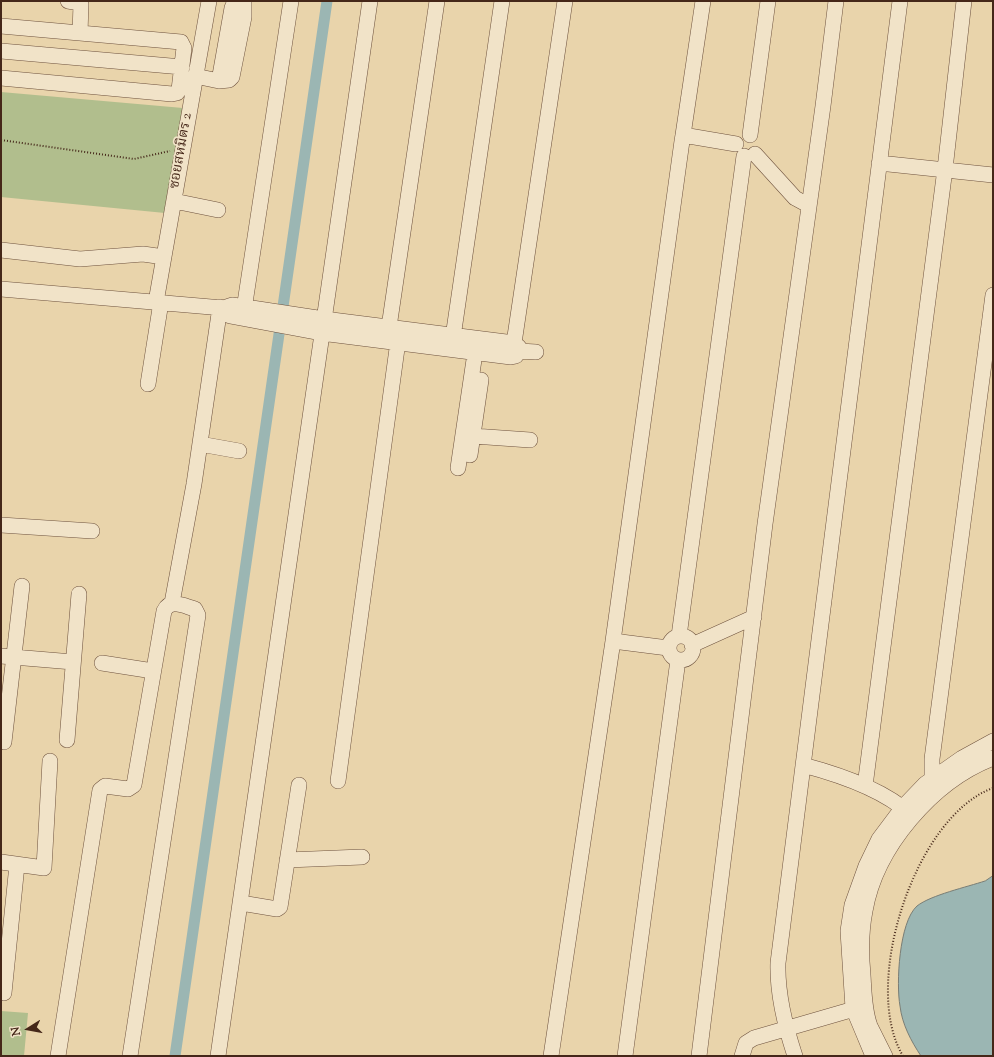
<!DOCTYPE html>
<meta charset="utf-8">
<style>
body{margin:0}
#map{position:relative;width:994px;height:1057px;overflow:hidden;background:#e9d4ab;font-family:"Sorts Mill Goudy",serif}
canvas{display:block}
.frame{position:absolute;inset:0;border:2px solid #452719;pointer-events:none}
.north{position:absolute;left:8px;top:1009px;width:40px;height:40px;-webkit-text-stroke:3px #f1e3c8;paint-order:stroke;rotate:259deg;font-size:11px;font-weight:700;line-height:16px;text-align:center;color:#452719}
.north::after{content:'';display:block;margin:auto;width:14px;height:18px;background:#452719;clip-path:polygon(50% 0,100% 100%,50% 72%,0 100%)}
</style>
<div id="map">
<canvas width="994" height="1057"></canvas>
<div class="frame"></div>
<div class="north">N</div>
</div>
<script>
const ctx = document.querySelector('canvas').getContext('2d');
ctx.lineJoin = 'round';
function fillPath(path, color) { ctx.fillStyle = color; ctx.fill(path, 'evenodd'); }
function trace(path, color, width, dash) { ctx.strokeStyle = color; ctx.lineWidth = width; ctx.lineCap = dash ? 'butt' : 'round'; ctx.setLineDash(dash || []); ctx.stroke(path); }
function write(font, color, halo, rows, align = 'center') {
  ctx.font = font + ' "Sorts Mill Goudy","Noto Serif Thai",serif'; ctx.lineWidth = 3.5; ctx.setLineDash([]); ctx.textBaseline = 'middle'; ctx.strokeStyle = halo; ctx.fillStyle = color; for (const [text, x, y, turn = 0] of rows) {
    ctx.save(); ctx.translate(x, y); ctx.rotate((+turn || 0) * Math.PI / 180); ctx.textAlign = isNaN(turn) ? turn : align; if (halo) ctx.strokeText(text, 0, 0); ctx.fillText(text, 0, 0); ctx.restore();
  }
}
const green = new Path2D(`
 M1 92 183 108 165 213 1 197Z
 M1 1011 28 1013 24 1056H1Z`);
const water = new Path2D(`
 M993 876V1056H921C911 1041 902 1024 900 1006 896 984 899 922 917 906 931 895 967 887 985 881Z`);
const canal = new Path2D(`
 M175 1056 327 1`);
const path = new Path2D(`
 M1 140 134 159 170 151
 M903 1056C860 985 915 816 993 788`);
const minor = new Path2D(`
 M68 1 80 3 81 4 80 33
 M1 26 181 42 184 48 179 90 177 93 172 94 1 78
 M1 51 182 67
 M195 76 219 81 229 80 232 77 244 17V1
 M219 81 232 8 235 1
 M683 135 703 1
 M750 135 768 1
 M755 154 795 198 808 205
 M879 163 993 175
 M174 201 218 210
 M1 250 80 259 143 254 164 257
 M1 289 223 308
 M156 302 209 1
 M232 305 324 319 514 343 519 347V351L516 356 511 357 321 333 230 316 223 308Z
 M243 316 291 1
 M389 327 437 1
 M514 343 565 1
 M452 344 502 1
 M519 351 536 352
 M148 384 161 302
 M473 436 530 440
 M200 444 239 451
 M470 455 481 380
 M458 468 475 353
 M1 525 92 531
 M172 603 194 484 220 307
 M669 648a12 12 0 1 1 24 0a12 12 0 1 1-24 0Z
 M679 636 744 156
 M613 641 668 648
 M692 645 754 617
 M1 656 73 662
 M102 663 153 671
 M67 740 79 594
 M4 742 22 586
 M803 765C837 774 884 790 910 814
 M932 778V759L993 295
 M338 781 399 334
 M865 786 945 169 964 1
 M287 860 362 857
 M1 862 44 868 50 761
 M241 903 277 909 280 907 299 785
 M4 993 17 865
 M58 1056 100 790 105 786 128 789 134 785 164 611C170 598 184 606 195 609L198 615 130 1056
 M218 1056 370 1
 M551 1056 613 641 682 141 683 135 736 144
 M625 1056 678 660
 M699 1056 765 524 823 106 836 1
 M742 1056 746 1043 754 1038 861 1007
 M795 1056C785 1026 777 995 778 963L900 1
 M873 1056 853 1008 848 931 852 905 866 866 879 839 903 807 925 784 962 758 993 741
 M885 1056C880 1046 875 1036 870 1026 864 1010 864 991 863 975 861 954 861 931 865 911 876 847 933 781 993 758`);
const streetNames = [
 ["ซอยสหมิตร 2",182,151,-80]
];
fillPath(green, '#b1be8d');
fillPath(water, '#9bb6b3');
trace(water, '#797d75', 1);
trace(canal, '#9bb6b3', 11);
trace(minor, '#6e523e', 16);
trace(path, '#452719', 2, [1, 2]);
trace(minor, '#f1e3c8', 15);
write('14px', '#452719', '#f1e3c8', streetNames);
</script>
